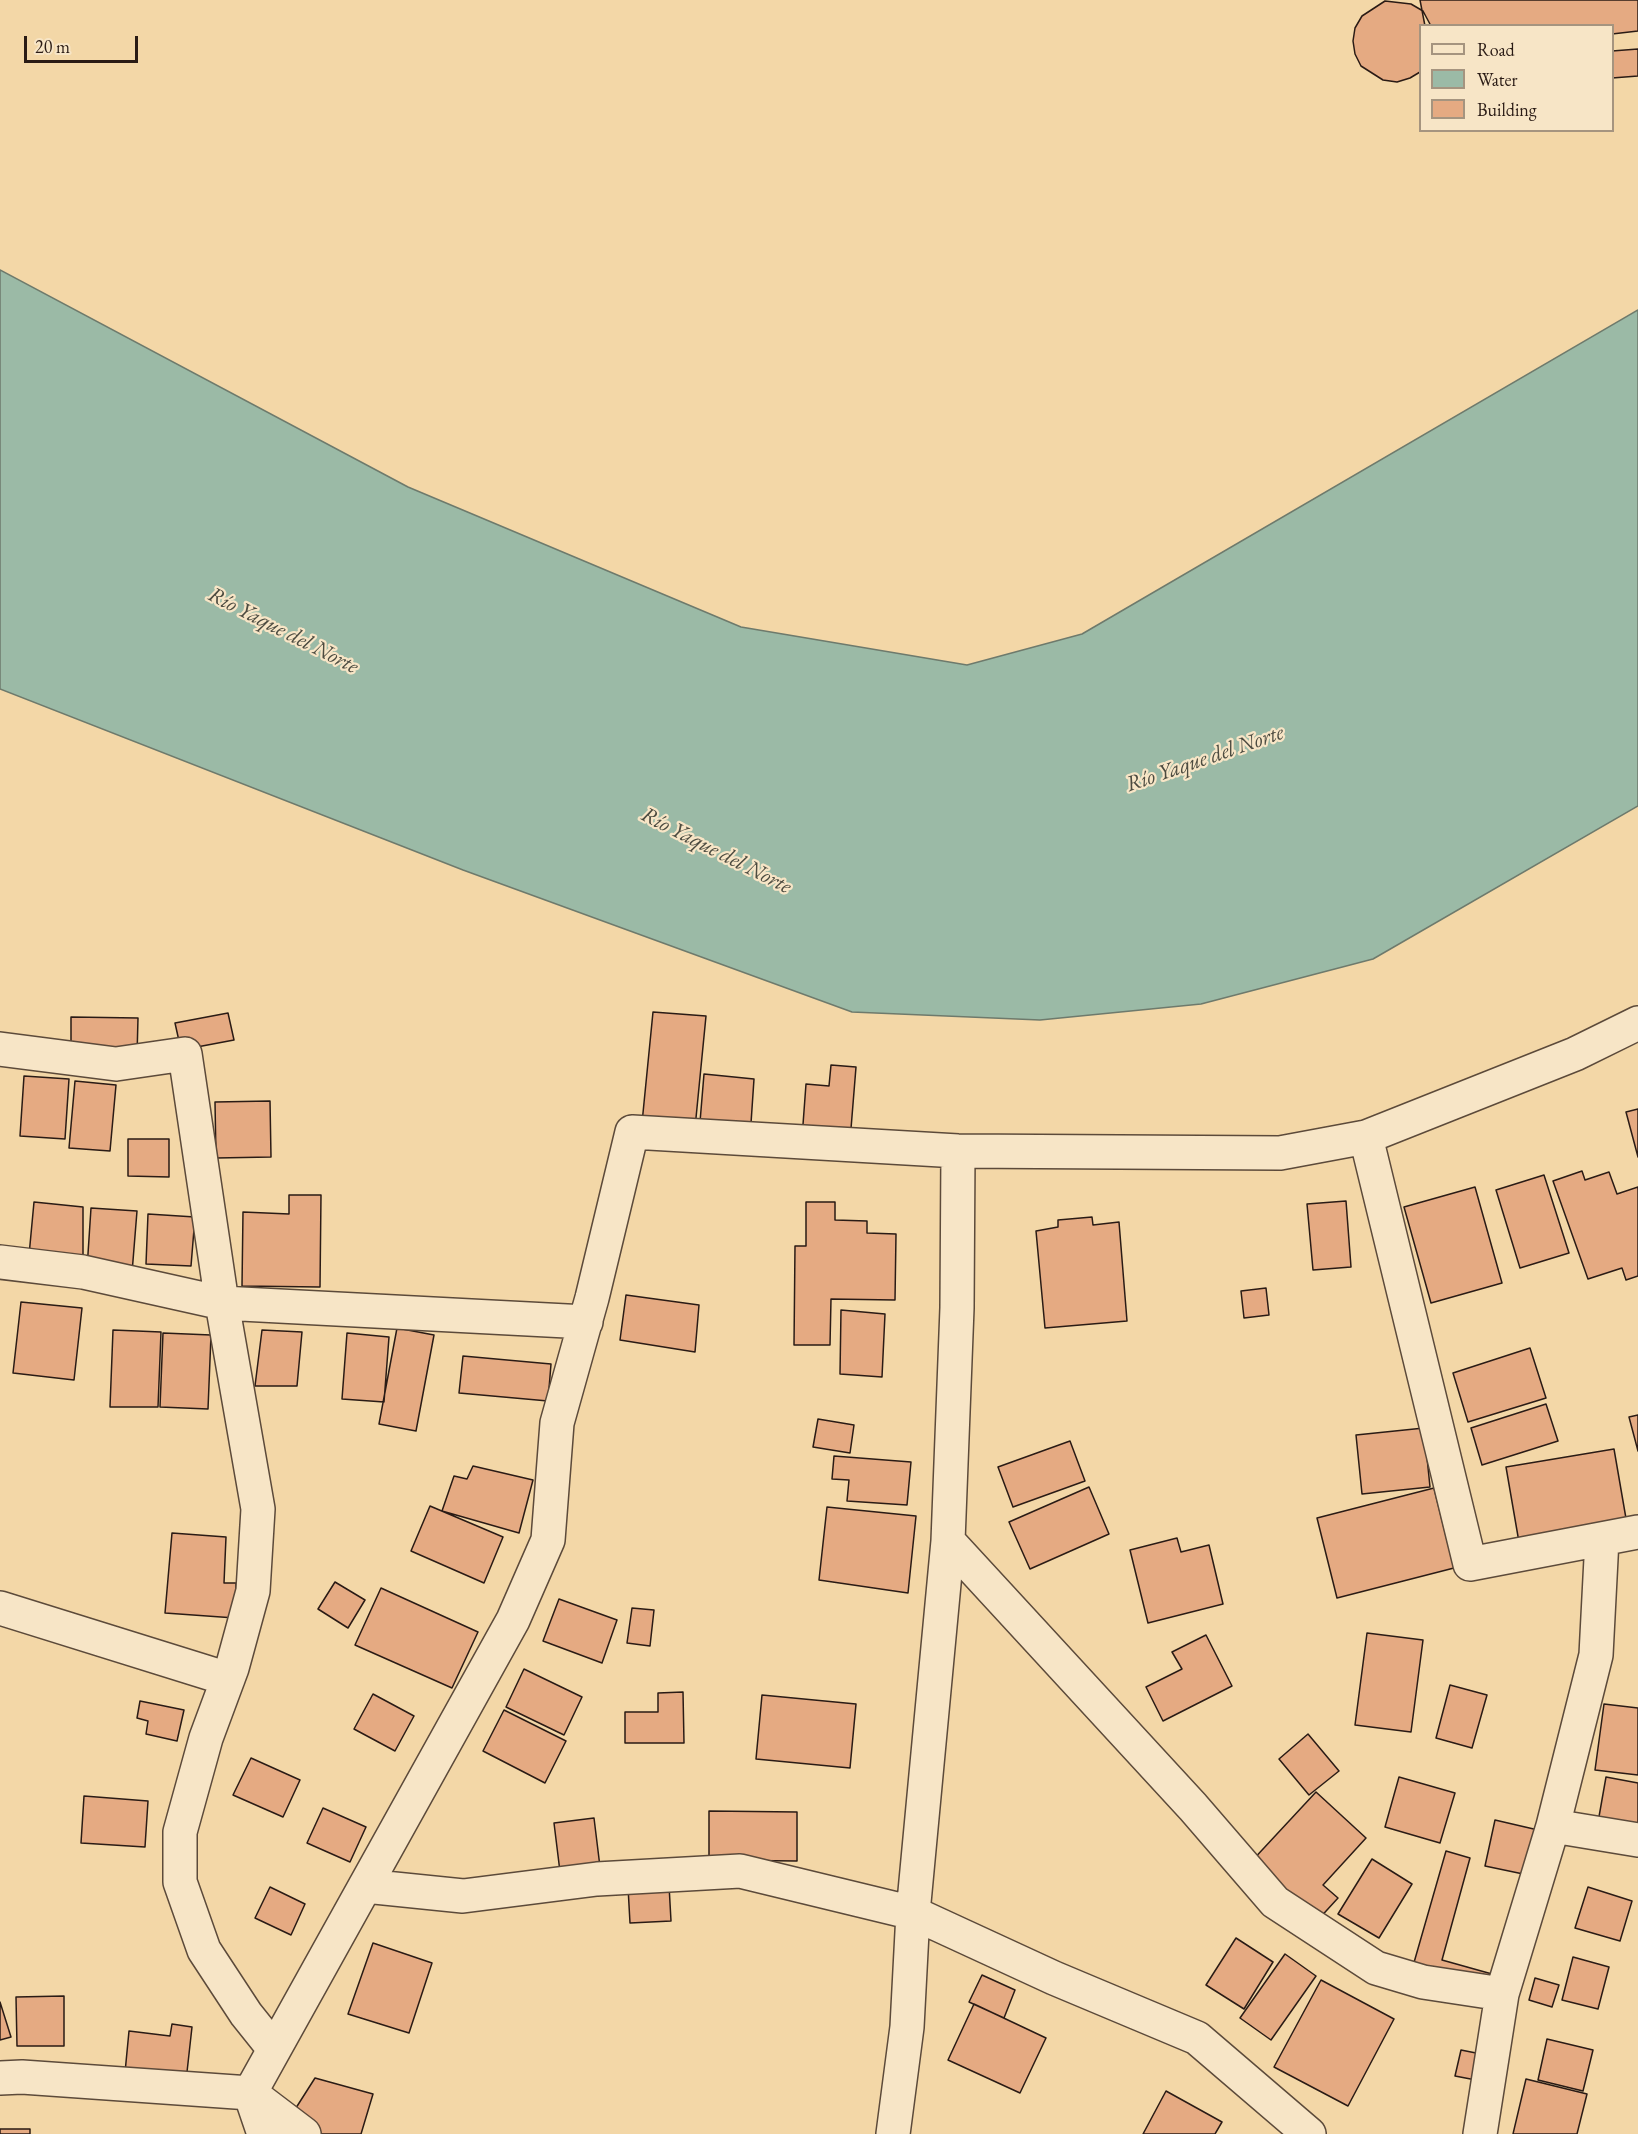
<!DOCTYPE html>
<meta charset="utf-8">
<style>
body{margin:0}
#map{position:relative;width:1638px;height:2134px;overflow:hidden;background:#f3d7a7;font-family:"EB Garamond",serif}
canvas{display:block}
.legend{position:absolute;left:1419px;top:24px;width:195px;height:108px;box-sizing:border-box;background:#f7e5c6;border:2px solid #a5947f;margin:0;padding:8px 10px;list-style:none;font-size:18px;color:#2a1b15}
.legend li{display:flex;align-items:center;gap:12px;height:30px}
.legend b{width:30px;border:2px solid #a5947f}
.scale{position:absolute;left:24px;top:36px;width:114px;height:27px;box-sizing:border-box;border:3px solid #2a1b15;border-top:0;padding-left:8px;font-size:18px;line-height:21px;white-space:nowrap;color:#2a1b15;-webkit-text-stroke:4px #f7e5c6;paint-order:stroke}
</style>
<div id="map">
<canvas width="1638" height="2134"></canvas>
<ul class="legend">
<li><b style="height:8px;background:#f7e5c6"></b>Road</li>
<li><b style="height:16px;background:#9bbaa6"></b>Water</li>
<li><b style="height:16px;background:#e5aa82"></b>Building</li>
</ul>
<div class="scale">20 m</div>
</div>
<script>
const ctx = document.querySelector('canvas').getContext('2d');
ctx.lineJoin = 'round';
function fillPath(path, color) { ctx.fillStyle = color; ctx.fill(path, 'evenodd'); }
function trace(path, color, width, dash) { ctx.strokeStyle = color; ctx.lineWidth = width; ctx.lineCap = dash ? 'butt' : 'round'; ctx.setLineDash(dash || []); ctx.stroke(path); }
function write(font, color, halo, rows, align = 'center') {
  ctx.font = font + ' "EB Garamond",serif'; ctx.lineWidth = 4.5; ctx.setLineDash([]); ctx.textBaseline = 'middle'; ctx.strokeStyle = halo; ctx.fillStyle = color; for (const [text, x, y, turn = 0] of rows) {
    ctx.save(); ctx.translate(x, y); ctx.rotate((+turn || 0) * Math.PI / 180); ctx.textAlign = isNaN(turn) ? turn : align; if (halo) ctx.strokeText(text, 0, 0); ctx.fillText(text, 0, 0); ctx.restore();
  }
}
const water = new Path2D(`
 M0 270 408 487 741 627 967 665 1082 634 1638 310V806L1373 959 1201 1004 1040 1020 852 1012 463 870 0 689Z`);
const building = new Path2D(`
 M1420 0H1638V31L1612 34V26H1425Z
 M1385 1 1411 4 1423 11 1431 26H1420V72L1410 78 1397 82 1383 80 1361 66 1355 54 1353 41 1355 28 1362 16Z
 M1638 49V76L1612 78V51Z
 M653 1012 706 1016 695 1128 642 1123Z
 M228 1013 234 1040 181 1050 175 1023Z
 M71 1017 138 1018 137 1056 71 1055Z
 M831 1065 856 1067 850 1141 802 1138 806 1084 829 1086Z
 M704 1074 754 1079 750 1138 699 1134Z
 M24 1076 69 1079 65 1139 20 1136Z
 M75 1081 116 1085 110 1151 69 1148Z
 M270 1101 271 1157 216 1158 215 1102Z
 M1638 1109V1157L1626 1112Z
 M128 1139H169V1177L128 1176Z
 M1582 1171 1585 1180 1609 1172 1617 1194 1638 1187V1276L1626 1280 1622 1268 1588 1279 1553 1181Z
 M1544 1175 1569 1253 1520 1268 1496 1190Z
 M1475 1187 1502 1283 1431 1303 1404 1207Z
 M289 1195H321L320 1287 242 1286 243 1212 289 1214Z
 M1346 1201 1351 1267 1313 1270 1307 1204Z
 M34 1202 83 1207V1272L28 1266Z
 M806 1202H835V1220L867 1221V1233L896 1234 895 1300 831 1299 830 1345H794L795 1246H806Z
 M91 1208 137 1211 132 1273 87 1269Z
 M148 1214 195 1217 191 1266 146 1264Z
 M1092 1217 1093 1225 1119 1222 1127 1321 1045 1328 1036 1231 1058 1227V1220Z
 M1266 1288 1269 1315 1244 1318 1241 1291Z
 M626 1295 699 1305 695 1352 620 1340Z
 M21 1302 82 1308 74 1380 13 1373Z
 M841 1310 885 1314 882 1377 840 1374Z
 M397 1328 434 1335 416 1431 379 1424Z
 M113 1330 161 1332 158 1407H110Z
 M262 1330 302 1332 297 1386H255Z
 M163 1333 211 1335 208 1409 160 1407Z
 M347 1333 389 1337 384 1402 342 1399Z
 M1530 1348 1546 1398 1468 1422 1453 1373Z
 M463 1356 551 1364 548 1401 459 1393Z
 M1546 1404 1558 1441 1482 1465 1471 1428Z
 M1638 1415V1451L1629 1417Z
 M818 1419 854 1425 850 1453 813 1447Z
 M1424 1428 1430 1487 1362 1494 1356 1435Z
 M1070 1441 1085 1481 1013 1507 998 1467Z
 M1614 1449 1628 1530 1520 1548 1506 1467Z
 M834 1456 911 1462 907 1505 847 1501 849 1480 832 1479Z
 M473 1466 533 1480 519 1533 442 1511 454 1476 467 1479Z
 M1089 1487 1109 1534 1030 1569 1009 1522Z
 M1434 1488 1454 1568 1337 1598 1317 1518Z
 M430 1506 503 1537 484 1583 411 1551Z
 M827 1507 916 1516 908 1593 819 1580Z
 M172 1533 226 1537 224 1583H236L235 1618 165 1613Z
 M1177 1538 1181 1552 1209 1545 1223 1604 1148 1623 1130 1550Z
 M335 1582 365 1600 348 1628 318 1609Z
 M381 1588 478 1632 452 1688 355 1645Z
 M559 1599 617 1620 602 1663 543 1641Z
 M632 1608 654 1610 650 1646 627 1643Z
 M1367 1633 1423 1640 1411 1732 1355 1725Z
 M1206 1635 1232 1686 1163 1721 1146 1687 1182 1669 1172 1652Z
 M524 1669 582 1697 564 1735 506 1707Z
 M1450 1685 1487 1695 1472 1748 1436 1738Z
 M683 1692 684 1743H625V1712H658V1693Z
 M373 1694 414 1716 395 1751 354 1729Z
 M762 1695 856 1704 850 1768 756 1759Z
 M140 1701 184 1710 177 1741 146 1734 148 1721 137 1718Z
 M1604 1704 1638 1708V1775L1595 1770Z
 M504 1710 566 1741 545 1783 483 1751Z
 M1308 1734 1339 1771 1309 1795 1279 1759Z
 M251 1758 300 1780 283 1817 233 1795Z
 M1399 1777 1455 1793 1440 1843 1385 1827Z
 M1606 1777 1638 1783V1835L1597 1828Z
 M1316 1792 1366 1838 1323 1885 1338 1898 1316 1922 1250 1863Z
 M84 1796 148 1801 145 1847 81 1843Z
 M323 1808 366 1827 350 1862 307 1843Z
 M709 1811 797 1812V1861L709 1860Z
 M594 1818 601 1875 561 1880 554 1823Z
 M1495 1820 1538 1830 1528 1875 1485 1866Z
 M1446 1851 1470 1858 1442 1960 1492 1974 1487 1995 1411 1973Z
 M1372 1859 1412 1884 1379 1938 1338 1914Z
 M669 1885 671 1921 630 1923 628 1887Z
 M270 1887 305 1904 291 1935 255 1918Z
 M1588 1887 1632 1901 1620 1941 1575 1928Z
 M1236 1938 1273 1962 1244 2009 1206 1985Z
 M373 1943 432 1963 409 2033 348 2014Z
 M1285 1954 1316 1976 1271 2040 1240 2018Z
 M1573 1957 1609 1967 1598 2009 1562 2000Z
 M982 1975 1015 1990 1004 2018 969 2002Z
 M1535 1978 1559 1985 1552 2007 1529 2000Z
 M1321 1980 1394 2019 1348 2106 1274 2067Z
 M64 1996V2046H17L16 1997Z
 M0 2002 11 2037 0 2040Z
 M974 2004 1046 2038 1020 2093 948 2060Z
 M172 2024 192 2027 185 2090 124 2083 129 2031 170 2036Z
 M1547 2039 1593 2050 1583 2091 1538 2080Z
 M1461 2050 1486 2055 1481 2081 1455 2076Z
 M315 2078 373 2094 361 2134H306L287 2122Z
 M1526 2079 1587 2094 1577 2134H1513Z
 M1166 2091 1222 2122 1215 2134H1143Z
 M0 2129H30V2134H0Z`);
const minor = new Path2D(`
 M0 1049 116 1064 185 1054 222 1303 258 1509 253 1591 232 1668 206 1738 180 1832V1882L204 1950 246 2014 274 2049
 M1366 1137 1470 1564 1638 1532
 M958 1151 957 1308 948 1541 1193 1807 1275 1902 1376 1968 1423 1982 1502 1994
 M0 1262 83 1272 222 1303 586 1322
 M1602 1539 1596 1655 1553 1826 1638 1840
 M0 1608 228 1679
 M365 1886 463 1896 597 1879 740 1871 913 1913 1054 1978 1197 2038 1309 2134
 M0 2078 22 2077 250 2093 304 2134
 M264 2134 250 2093 513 1620 548 1540 557 1423 592 1298 632 1132 958 1151 1280 1153 1366 1137 1575 1054 1638 1023
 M893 2134 907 2027 913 1913 948 1541
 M1480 2134 1502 1994 1553 1826`);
const waterNames = [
 ["Río Yaque del Norte",283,631,27],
 ["Río Yaque del Norte",1205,759,-19],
 ["Río Yaque del Norte",716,851,27]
];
fillPath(water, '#9bbaa6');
trace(water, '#6e7a6c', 1.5);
fillPath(building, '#e5aa82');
trace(building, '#2a1b15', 1.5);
trace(minor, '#5c4a3a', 36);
trace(minor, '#f7e5c6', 33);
write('italic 22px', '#4c4b40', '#f7e5c6', waterNames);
</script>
